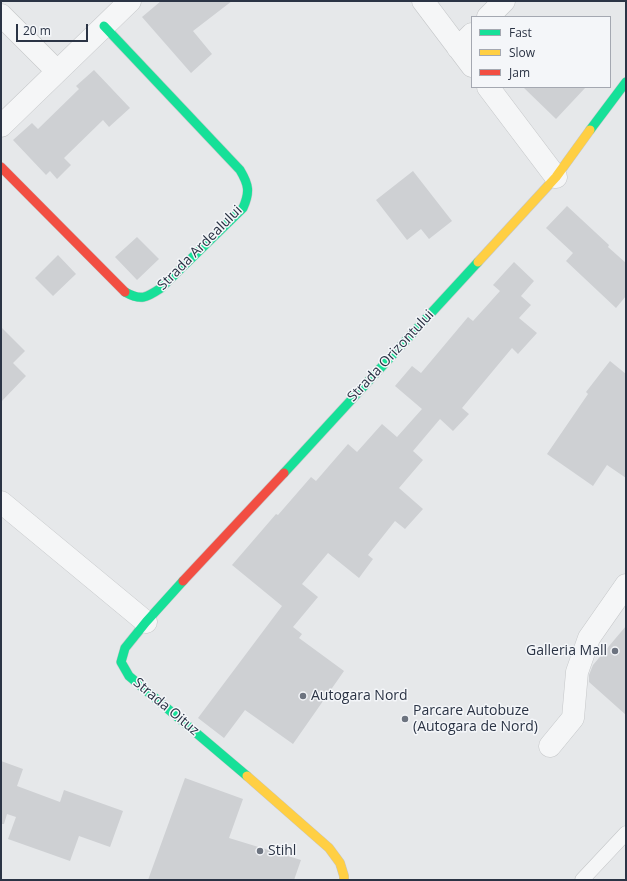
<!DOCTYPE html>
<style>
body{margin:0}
#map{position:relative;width:627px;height:881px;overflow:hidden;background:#e6e8ea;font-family:"Open Sans",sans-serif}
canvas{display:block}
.frame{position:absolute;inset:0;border:2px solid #2b3445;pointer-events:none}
.legend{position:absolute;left:471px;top:16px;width:140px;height:72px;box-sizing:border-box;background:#f4f6f9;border:1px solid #a4a8b1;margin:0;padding:5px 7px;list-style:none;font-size:12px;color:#2b3445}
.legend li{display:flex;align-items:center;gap:8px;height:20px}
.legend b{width:20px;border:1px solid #a4a8b1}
.scale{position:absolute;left:16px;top:24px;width:72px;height:18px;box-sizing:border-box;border:2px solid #2b3445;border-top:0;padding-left:5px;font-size:12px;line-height:14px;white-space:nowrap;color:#2b3445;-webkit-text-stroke:3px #f4f6f9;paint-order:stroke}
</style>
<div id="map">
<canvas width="627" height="881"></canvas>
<div class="frame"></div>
<ul class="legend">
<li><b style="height:5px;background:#16e098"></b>Fast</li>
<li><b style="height:5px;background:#ffcf43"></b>Slow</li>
<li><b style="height:5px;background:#f24e42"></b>Jam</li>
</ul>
<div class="scale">20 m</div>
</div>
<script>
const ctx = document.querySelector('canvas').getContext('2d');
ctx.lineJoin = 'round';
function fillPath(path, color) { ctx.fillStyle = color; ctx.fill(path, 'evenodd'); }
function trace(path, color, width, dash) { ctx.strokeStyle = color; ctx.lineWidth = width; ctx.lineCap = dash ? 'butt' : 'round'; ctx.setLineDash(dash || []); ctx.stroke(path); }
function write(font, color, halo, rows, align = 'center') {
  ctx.font = font + ' "Open Sans",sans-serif'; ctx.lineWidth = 3; ctx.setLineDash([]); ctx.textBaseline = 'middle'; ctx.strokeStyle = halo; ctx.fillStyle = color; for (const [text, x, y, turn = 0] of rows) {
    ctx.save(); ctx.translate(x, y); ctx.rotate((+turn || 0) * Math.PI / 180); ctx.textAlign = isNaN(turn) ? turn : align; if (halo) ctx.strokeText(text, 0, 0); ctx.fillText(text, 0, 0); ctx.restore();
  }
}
const building = new Path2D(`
 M161 1H232L193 31 212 54 191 73 142 17Z
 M94 70 130 108 109 127 103 120 64 158 71 165 57 179 50 171 46 175 13 140 32 123 38 129 79 89 76 86Z
 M523 87H586L556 119Z
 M413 171 452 221 429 239 421 229 407 240 376 200Z
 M567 206 609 245 608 247 626 263V296L616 308 566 261 573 253 546 228Z
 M137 237 159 259 137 280 115 257Z
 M58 255 76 274 53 296 35 278Z
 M514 262 534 281 521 296 531 305 519 318 537 333 518 354 512 348 462 408 469 414 453 431 440 419 413 451 423 460 399 488 423 509 405 529 395 521 368 555 373 559 359 578 328 553 302 584 318 597 293 627 302 634 299 638 344 671 293 744 245 710 224 738 198 718 282 606 232 565 251 543 276 514 278 515 311 477 316 481 348 444 357 452 382 424 397 437 422 409 395 386 412 366 421 373 468 317 473 321 500 291 493 285Z
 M1 327 25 351 13 363 26 376 1 402Z
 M610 361 626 374V478L607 465 593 486 547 454 588 394 586 392Z
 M626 626V715L589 682V675L593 665Z
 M1 761 23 769 17 786 60 802 64 790 123 811 110 847 79 836 70 861 8 839 16 817 7 814 4 824H1Z
 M185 778 243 799 229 838 301 860 294 880H148Z`);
const lane = new Path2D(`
 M582 880 626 833`);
const street = new Path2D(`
 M423 1 472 66
 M1 15 57 71
 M488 17 504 1
 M458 48 472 34
 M488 87 556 177
 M1 126 130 1
 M1 502 146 622
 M550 746 573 718 577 672 589 638 626 585`);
const fast = new Path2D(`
 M104 26 240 170C249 185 250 192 243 208L161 288C146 298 141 301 125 292
 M590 130 626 82
 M284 473 478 262
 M183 581 146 622 125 648 121 662 129 676 247 776`);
const slow = new Path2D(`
 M478 262 556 177 590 130
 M247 776 329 848 340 863 344 876V880`);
const jam = new Path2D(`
 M1 167 125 292
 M183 581 284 473`);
const markers = [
 [615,651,4,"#6c737f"],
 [303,696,4,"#6c737f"],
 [405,719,4,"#6c737f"],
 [260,851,4,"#6c737f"]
];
const streetNames = [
 ["Strada Ardealului",200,248,-45],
 ["Strada Orizontului",391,356,-47],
 ["Strada Oituz",166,707,40]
];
const poiNames = [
 ["Galleria Mall",607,651,"right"],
 ["Autogara Nord",311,696],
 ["Parcare Autobuze",413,711],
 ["(Autogara de Nord)",413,727],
 ["Stihl",268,851]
];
fillPath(building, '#ced0d3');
trace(lane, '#c4c6c8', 15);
trace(street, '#c4c6c8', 23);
trace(fast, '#c4c6c8', 10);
trace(slow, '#c4c6c8', 10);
trace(jam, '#c4c6c8', 10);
trace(lane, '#f5f6f7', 14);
trace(street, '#f5f6f7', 22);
trace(fast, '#16e098', 9);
trace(slow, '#ffcf43', 9);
trace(jam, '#f24e42', 9);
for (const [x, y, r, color] of markers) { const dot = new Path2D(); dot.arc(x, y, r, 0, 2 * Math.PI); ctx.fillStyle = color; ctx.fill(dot); trace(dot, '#f4f6f9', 1.5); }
write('14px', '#2b3445', '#f4f6f9', streetNames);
write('14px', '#2b3445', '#f4f6f9', poiNames, 'left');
</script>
